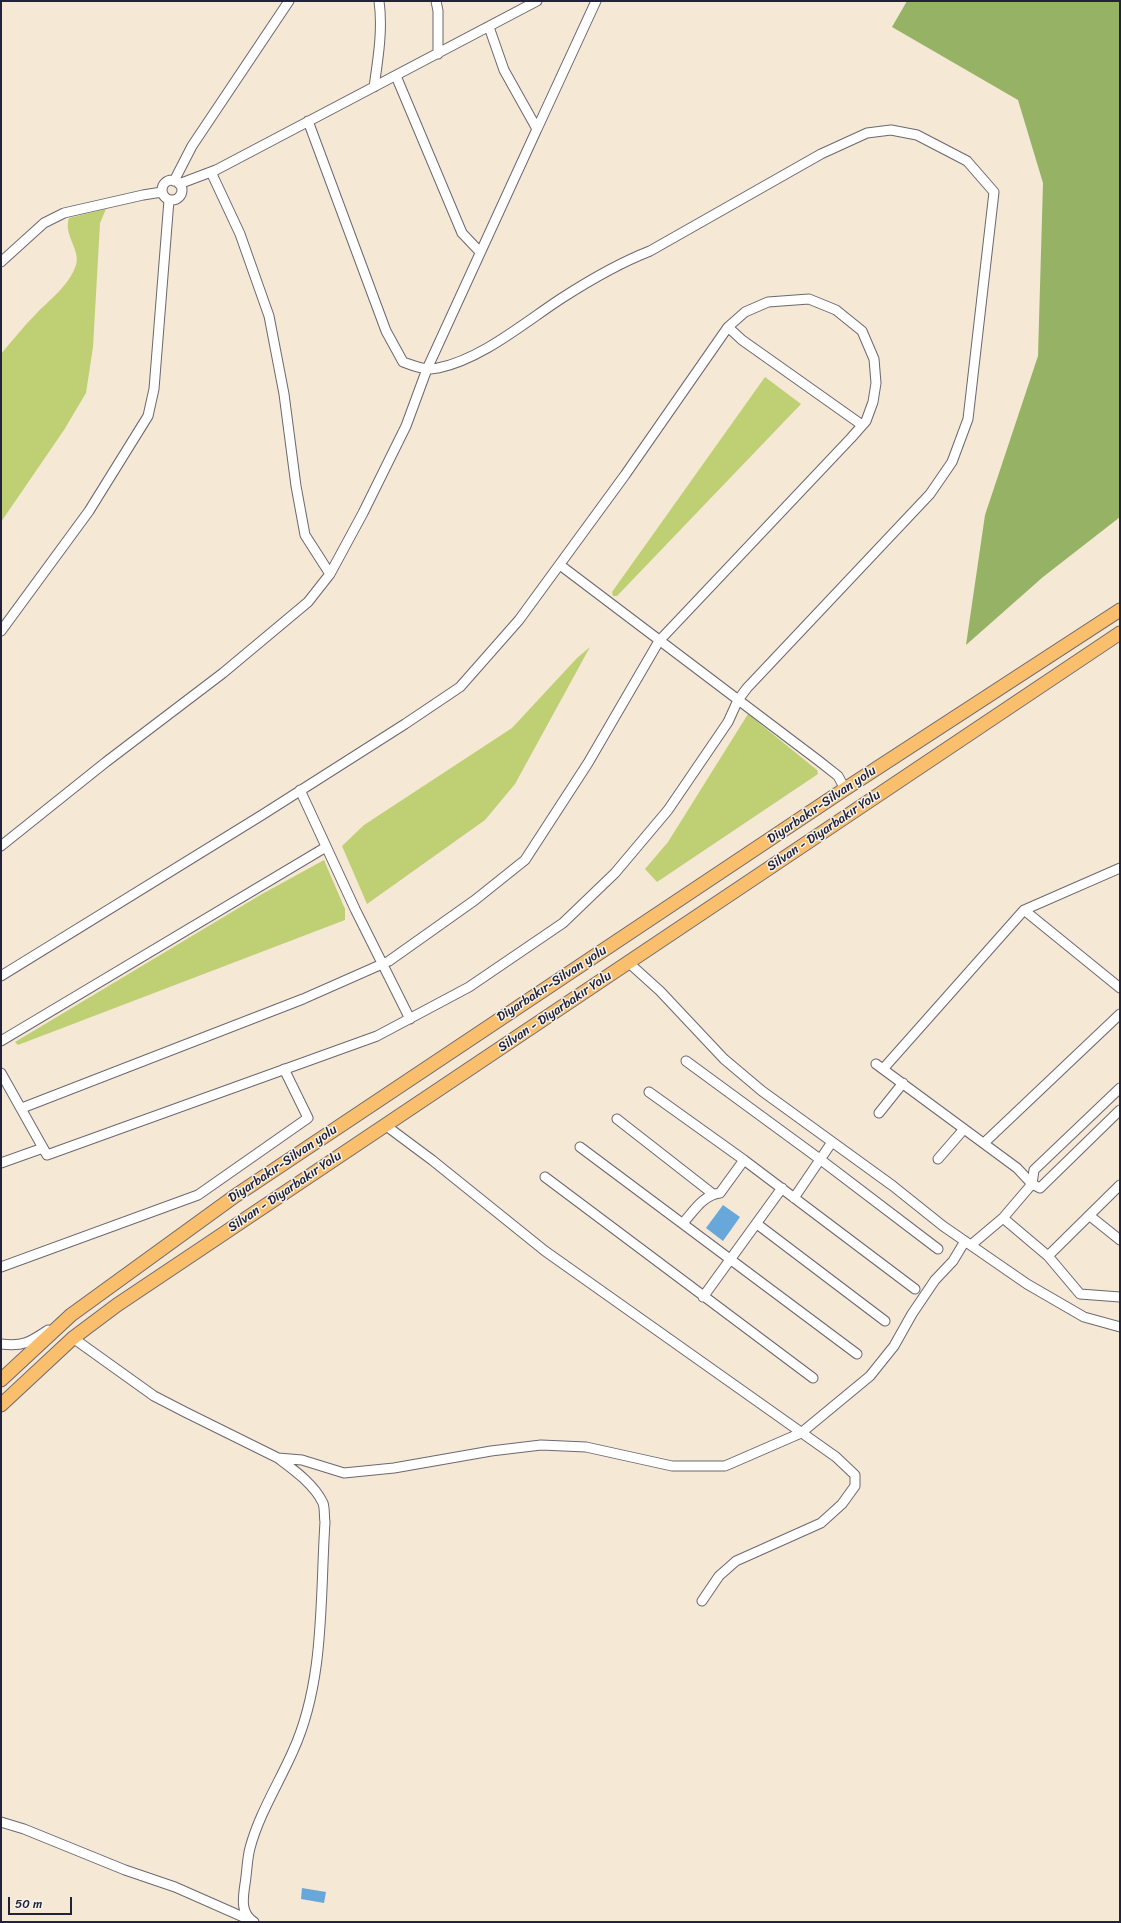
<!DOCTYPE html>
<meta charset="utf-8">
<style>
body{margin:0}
#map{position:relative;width:1121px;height:1923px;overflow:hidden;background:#f5e8d5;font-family:Sriracha,sans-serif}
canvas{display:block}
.frame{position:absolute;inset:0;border:2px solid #22223b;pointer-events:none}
.scale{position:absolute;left:8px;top:1897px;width:64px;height:18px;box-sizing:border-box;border:2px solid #22223b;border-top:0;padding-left:5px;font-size:12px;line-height:14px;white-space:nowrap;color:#22223b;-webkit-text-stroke:3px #f7f3e8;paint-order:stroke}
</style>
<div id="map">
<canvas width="1121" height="1923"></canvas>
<div class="frame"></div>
<div class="scale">50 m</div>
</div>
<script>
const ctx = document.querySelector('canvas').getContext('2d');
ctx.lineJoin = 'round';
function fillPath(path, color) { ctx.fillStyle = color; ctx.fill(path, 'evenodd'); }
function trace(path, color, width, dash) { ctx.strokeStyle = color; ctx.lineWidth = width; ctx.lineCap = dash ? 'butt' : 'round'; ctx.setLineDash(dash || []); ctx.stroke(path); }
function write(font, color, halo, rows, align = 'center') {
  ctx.font = font + ' Sriracha,sans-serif'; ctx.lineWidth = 3; ctx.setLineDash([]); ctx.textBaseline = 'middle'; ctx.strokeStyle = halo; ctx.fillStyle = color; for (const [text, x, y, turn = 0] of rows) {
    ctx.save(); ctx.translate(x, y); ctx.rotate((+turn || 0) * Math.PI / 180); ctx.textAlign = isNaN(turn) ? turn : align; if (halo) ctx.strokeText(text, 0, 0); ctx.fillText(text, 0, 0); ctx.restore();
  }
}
const green = new Path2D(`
 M106 209 100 223 93 347 86 393 64 430 1 522V354C12 341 23 327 35 315 50 299 69 286 76 265 81 250 63 235 69 218Z
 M765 377 801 404 617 596H613L612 592Z
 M590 647 515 784 485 820 367 904 342 846 364 825 512 728 577 658Z
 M748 714 817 770 818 774 657 882 645 869 668 842Z
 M324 860 345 909V920L18 1045 15 1042 262 894Z`);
const forest = new Path2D(`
 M907 1H1120V517L1043 577 966 645 985 515 1038 356 1043 183 1018 100 892 27Z`);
const water = new Path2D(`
 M723 1205 740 1217 723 1241 706 1228Z
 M302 1888 326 1892 324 1903 301 1899Z`);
const minor = new Path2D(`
 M436 1 438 11V54
 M396 76 462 233 480 252
 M374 87C378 59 383 29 379 1
 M537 129 596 1
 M211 172 240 234 269 316 284 394 296 486 305 535 330 574
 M162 190a10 10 0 1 1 20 0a10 10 0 1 1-20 0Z
 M174 181 192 146 289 1
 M179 184 216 170 537 1
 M1 262 44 223 64 213 143 195 162 192
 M728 327 742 340 862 425
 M560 565 819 761 838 776 845 789
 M1 631 89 511 148 416 154 389 169 200
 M300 790 355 909 410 1019
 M1 846 106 762 223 673 308 602 330 574 363 513 406 426 427 369 537 129 504 70 489 27
 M1024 910 1120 988
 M629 963 660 991 724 1059 762 1091 893 1186 943 1226 1027 1284 1084 1317 1120 1327
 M1 976 262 815 405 724 460 687 519 620 625 475 728 327 745 312 768 302 809 299 836 310 862 331 874 359 876 383 873 402 866 421 851 438 659 641 588 763 525 860 475 900 389 961 303 999 22 1108
 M1 1041 326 847
 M686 1061 821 1160 938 1249
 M876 1064 1017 1168 1032 1184 1040 1188 1120 1110
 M883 1069 1024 910 1120 868
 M1 1073 47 1155 377 1036 469 987 563 923 615 873 668 810 728 722 738 700 747 688 930 494 952 462 968 419 994 192 967 161 917 135 891 130 867 133 821 154 650 251C619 263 590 280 562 298 525 322 482 359 438 368 426 371 415 366 403 362L386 331 308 121
 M649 1092 744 1160 915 1289
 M879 1113 903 1083
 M617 1119 713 1194
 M385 1125 432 1160 545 1251 836 1457 855 1475V1486L842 1504 821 1523 736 1561 719 1576 702 1601
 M984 1143 1120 1014
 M580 1147 857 1354
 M938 1159 964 1129
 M1 1163 43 1148
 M545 1177 813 1378
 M794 1198 832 1142
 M1090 1216 1120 1240
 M1003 1218 1048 1256 1080 1294 1120 1297
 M683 1223C694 1211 703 1195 720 1193L744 1160
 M757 1224 885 1321
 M971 1245 1003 1218 1032 1184 1034 1170 1120 1088
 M1048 1256 1120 1185
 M1 1267 198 1195 308 1118 284 1069
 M703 1297 782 1188
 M73 1338 154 1396 185 1412 278 1458 302 1460 344 1473 394 1468 491 1451 541 1445 586 1447 672 1466H725L801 1433 870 1376 894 1346 912 1314 935 1280 953 1261 965 1241
 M1 1344C23 1347 30 1342 48 1330
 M1 1822 24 1829 125 1870 175 1887 250 1920
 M254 1922C240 1913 243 1898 245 1884 247 1872 247 1859 250 1848 259 1814 279 1783 293 1751 325 1681 320 1598 325 1522 324 1517 325 1509 323 1503 314 1484 294 1470 278 1458`);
const highway = new Path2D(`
 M1 1380 71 1315 235 1196 845 789 1120 610
 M1 1405 73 1338 117 1305 1120 633`);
const streetNames = [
 ["Diyarbakır-Silvan yolu",822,805,-34],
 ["Silvan - Diyarbakır Yolu",824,831,-34],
 ["Diyarbakır-Silvan yolu",552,984,-33],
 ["Silvan - Diyarbakır Yolu",555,1012,-34],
 ["Diyarbakır-Silvan yolu",283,1164,-34],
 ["Silvan - Diyarbakır Yolu",285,1192,-34]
];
fillPath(green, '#bed073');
fillPath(forest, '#96b265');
fillPath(water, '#68a7da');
trace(minor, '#6c6771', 11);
trace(highway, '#6c6771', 15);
trace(minor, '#fff', 9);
trace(highway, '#f9bf6c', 13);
write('13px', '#22223b', '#f7f3e8', streetNames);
</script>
